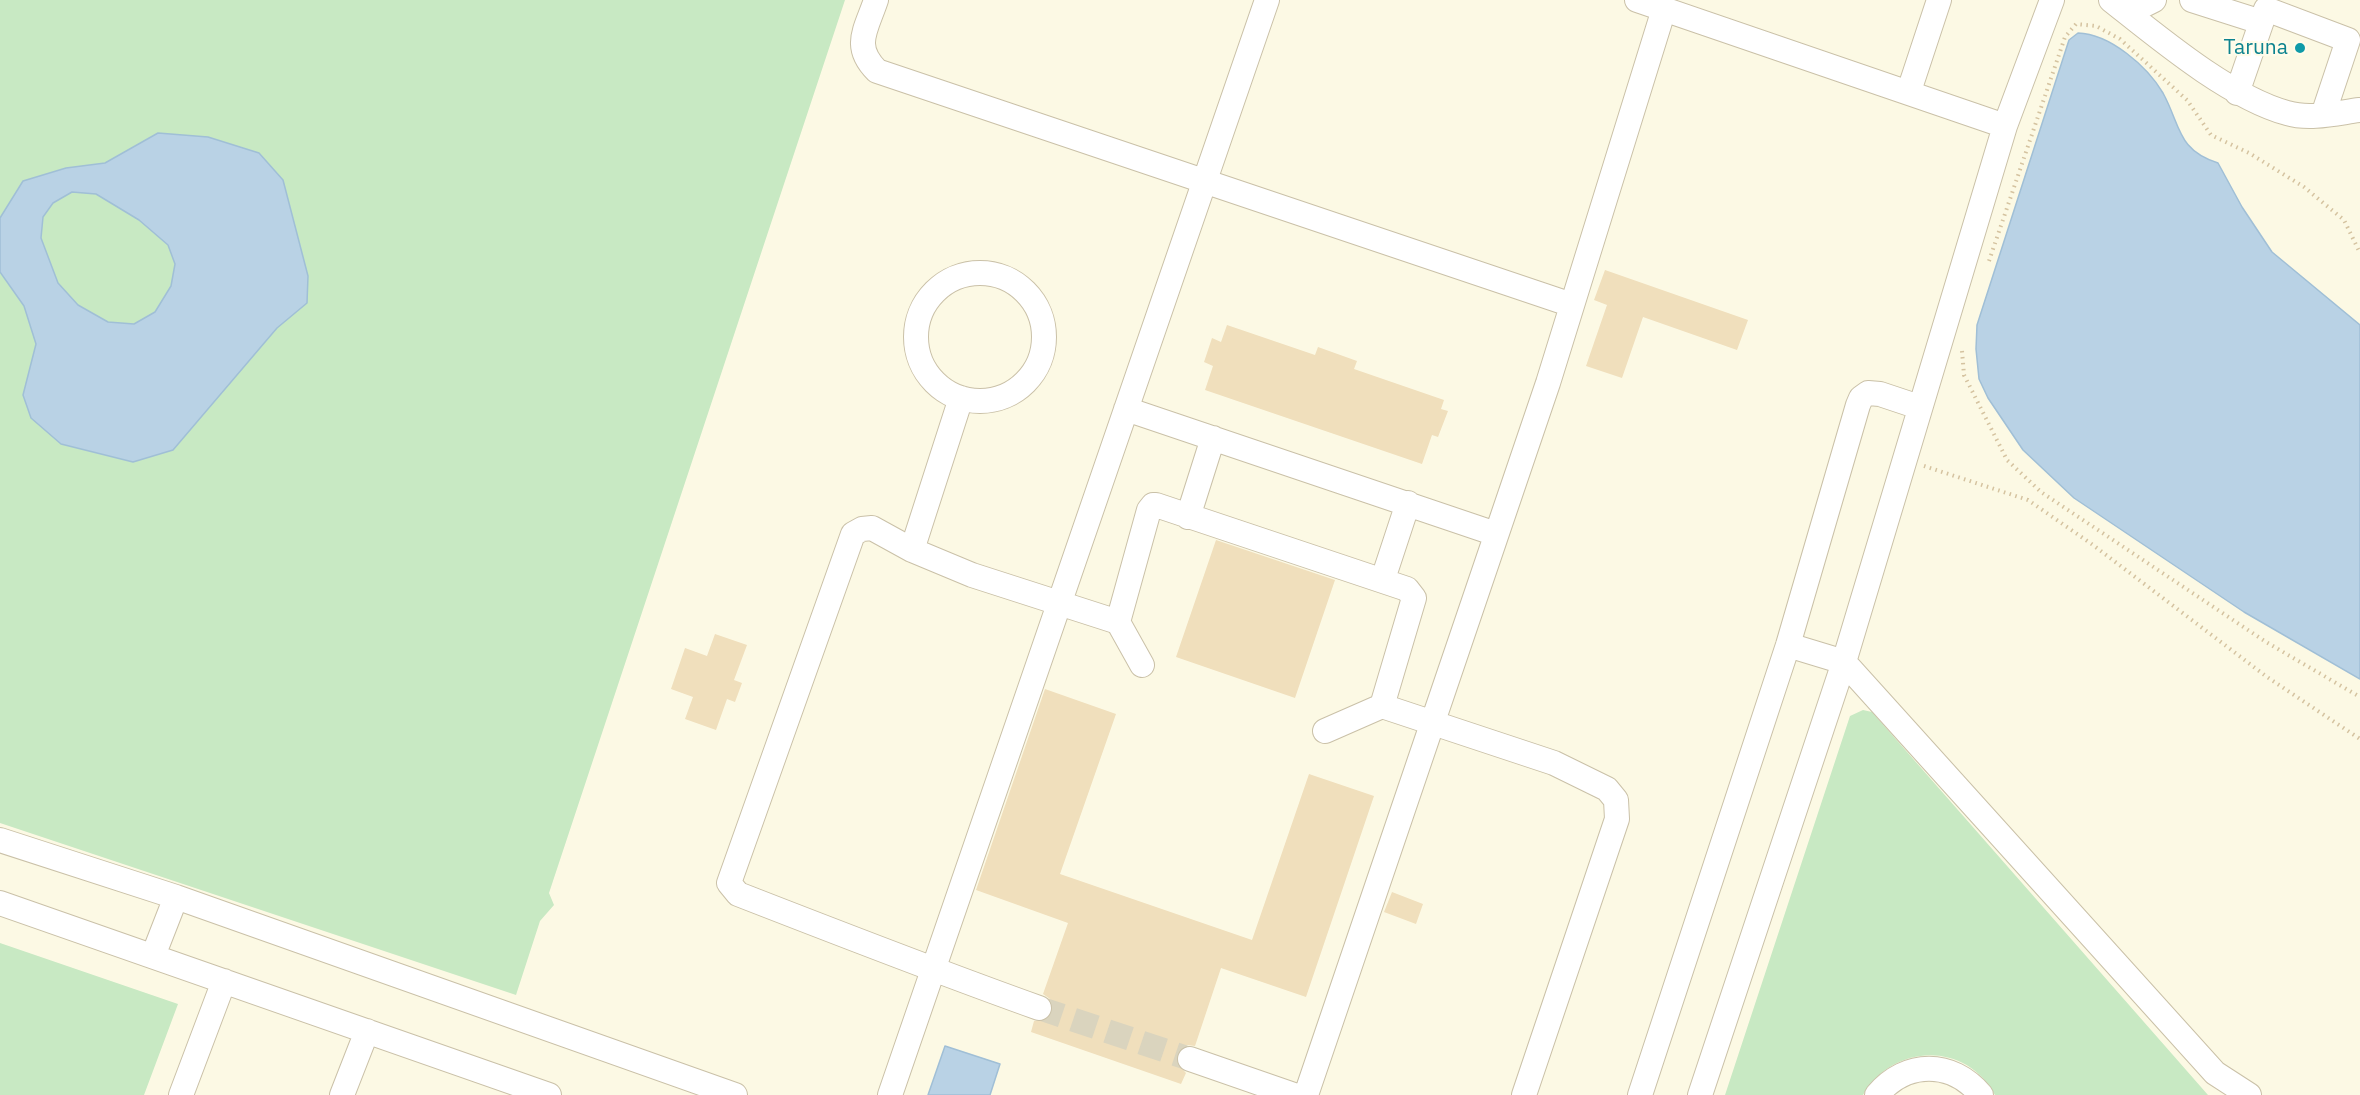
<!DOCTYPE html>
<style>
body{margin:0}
canvas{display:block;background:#fcf9e4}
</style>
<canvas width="2360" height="1095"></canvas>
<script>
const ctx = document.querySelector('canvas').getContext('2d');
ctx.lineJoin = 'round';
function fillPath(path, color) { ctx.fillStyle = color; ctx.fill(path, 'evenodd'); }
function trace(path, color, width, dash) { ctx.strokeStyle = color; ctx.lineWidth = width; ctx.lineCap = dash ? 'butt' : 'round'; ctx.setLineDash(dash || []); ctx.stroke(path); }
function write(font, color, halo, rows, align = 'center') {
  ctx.font = font + ' "IBM Plex Sans",sans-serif'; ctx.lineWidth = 4.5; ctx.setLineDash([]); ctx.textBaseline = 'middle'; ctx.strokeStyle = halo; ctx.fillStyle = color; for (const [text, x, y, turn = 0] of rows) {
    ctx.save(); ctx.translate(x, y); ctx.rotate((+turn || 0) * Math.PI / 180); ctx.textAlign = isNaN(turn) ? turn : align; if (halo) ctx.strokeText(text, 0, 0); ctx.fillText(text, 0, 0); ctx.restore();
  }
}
const green = new Path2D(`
 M0 0H845L549 893 554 905 540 921 516 995 0 823Z
 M1863 710 1872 712 2208 1095H1995C1966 1041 1893 1043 1863 1095H1725L1850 716Z
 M0 943 178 1004 144 1095H0Z`);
const water = new Path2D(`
 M2078 33C2110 34 2147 66 2163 93 2181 126 2177 150 2218 163L2242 207 2272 252 2360 325V679L2244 612 2074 498 2023 450 1988 398 1979 379 1976 349 1977 325 2069 40Z
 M158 133 208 137 259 153 283 180 308 276 307 303 277 328 173 450 133 462 61 444 31 418 23 395 36 344 24 306 0 272V218L23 181 66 168 105 163ZM72 192 96 194 139 220 168 245 175 264 171 286 155 312 134 324 108 322 78 305 58 283 41 238 43 217 53 203Z
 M945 1046 1000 1064 990 1095H928Z`);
const building = new Path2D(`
 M1605 270 1748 320 1737 350 1643 317 1622 378 1586 366 1607 305 1594 300Z
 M1227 325 1315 355 1318 347 1357 361 1354 369 1444 400 1441 409 1448 411 1438 437 1432 435 1422 464 1205 390 1213 366 1204 362 1212 338 1221 342Z
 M1216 540 1335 580 1295 698 1176 657Z
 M715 634 747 645 734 680 742 683 735 702 727 699 716 730 685 719 693 697 671 689 685 648 707 656Z
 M1045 689 1116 714 1060 874 1252 940 1309 774 1374 796 1306 997 1221 968 1195 1046 1187 1045 1177 1054 1176 1062 1186 1073 1181 1084 1031 1032 1034 1021 1048 1019 1053 1012 1050 999 1043 994 1068 923 976 890Z
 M1392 892 1423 904 1416 924 1384 912Z`);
const minorTunnel = new Path2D(`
 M1039 1008 1190 1059`);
const path = new Path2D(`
 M1989 261 2065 37 2076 24 2096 26 2120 39 2187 100 2211 135 2249 153 2304 187 2344 220 2360 253
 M1962 351 1964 375 2007 460 2041 492 2266 642 2360 697
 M1924 466 2028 500 2093 545 2267 677 2360 739`);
const minor = new Path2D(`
 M876 0C866 30 852 46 877 71L1572 305
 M1637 0 2005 126 2052 0
 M2111 0C2159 38 2229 97 2287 113 2310 120 2337 113 2360 110
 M2192 0 2261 22
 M2128 13 2154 0
 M1909 91 1939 0
 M2237 93 2266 9 2348 40 2323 115
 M916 337a64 64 0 1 1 128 0a64 64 0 1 1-128 0Z
 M1126 409 1496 534
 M1188 517 1213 438
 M912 550 961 398
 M1383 579 1408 503
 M1118 622 1142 665
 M1788 645 1844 662 2215 1073 2249 1095
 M1325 731 1382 706
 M0 840 176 897 735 1095
 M0 903 549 1095
 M153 956 176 897
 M1039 1008C938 972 838 933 738 894L729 883 853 534 862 529 872 528 912 550 972 575 1118 622 1149 510 1153 505H1156L1407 589 1414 598 1382 706 1554 763 1607 789 1616 800 1617 819 1524 1095
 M1190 1059 1294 1095
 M181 1095 224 981
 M342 1095 367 1031
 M890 1095 1267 0
 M1306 1095 1548 383 1664 9
 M1640 1095 1788 645 1858 405 1861 398 1868 393 1880 394 1919 407
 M1700 1095 1844 662 2005 126
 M1877 1095C1906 1060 1952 1060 1981 1095`);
const markers = [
 [2300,48,6,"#0f9aa8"]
];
const cultureNames = [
 ["Taruna",2288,48]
];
fillPath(green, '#c8e9c3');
fillPath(water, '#b9d2e5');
trace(water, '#a0bfd6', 1.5);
fillPath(building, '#f0dfbc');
trace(minorTunnel, '#dad4be', 24, [24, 12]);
trace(minor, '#cac1a8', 26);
trace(path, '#d5c3a0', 4, [1.5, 4.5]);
trace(minor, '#fff', 24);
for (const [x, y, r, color] of markers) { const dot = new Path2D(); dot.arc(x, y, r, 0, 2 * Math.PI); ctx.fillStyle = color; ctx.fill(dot); trace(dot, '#fffcea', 2); }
write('21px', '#0d838f', '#fffcea', cultureNames, 'right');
</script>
